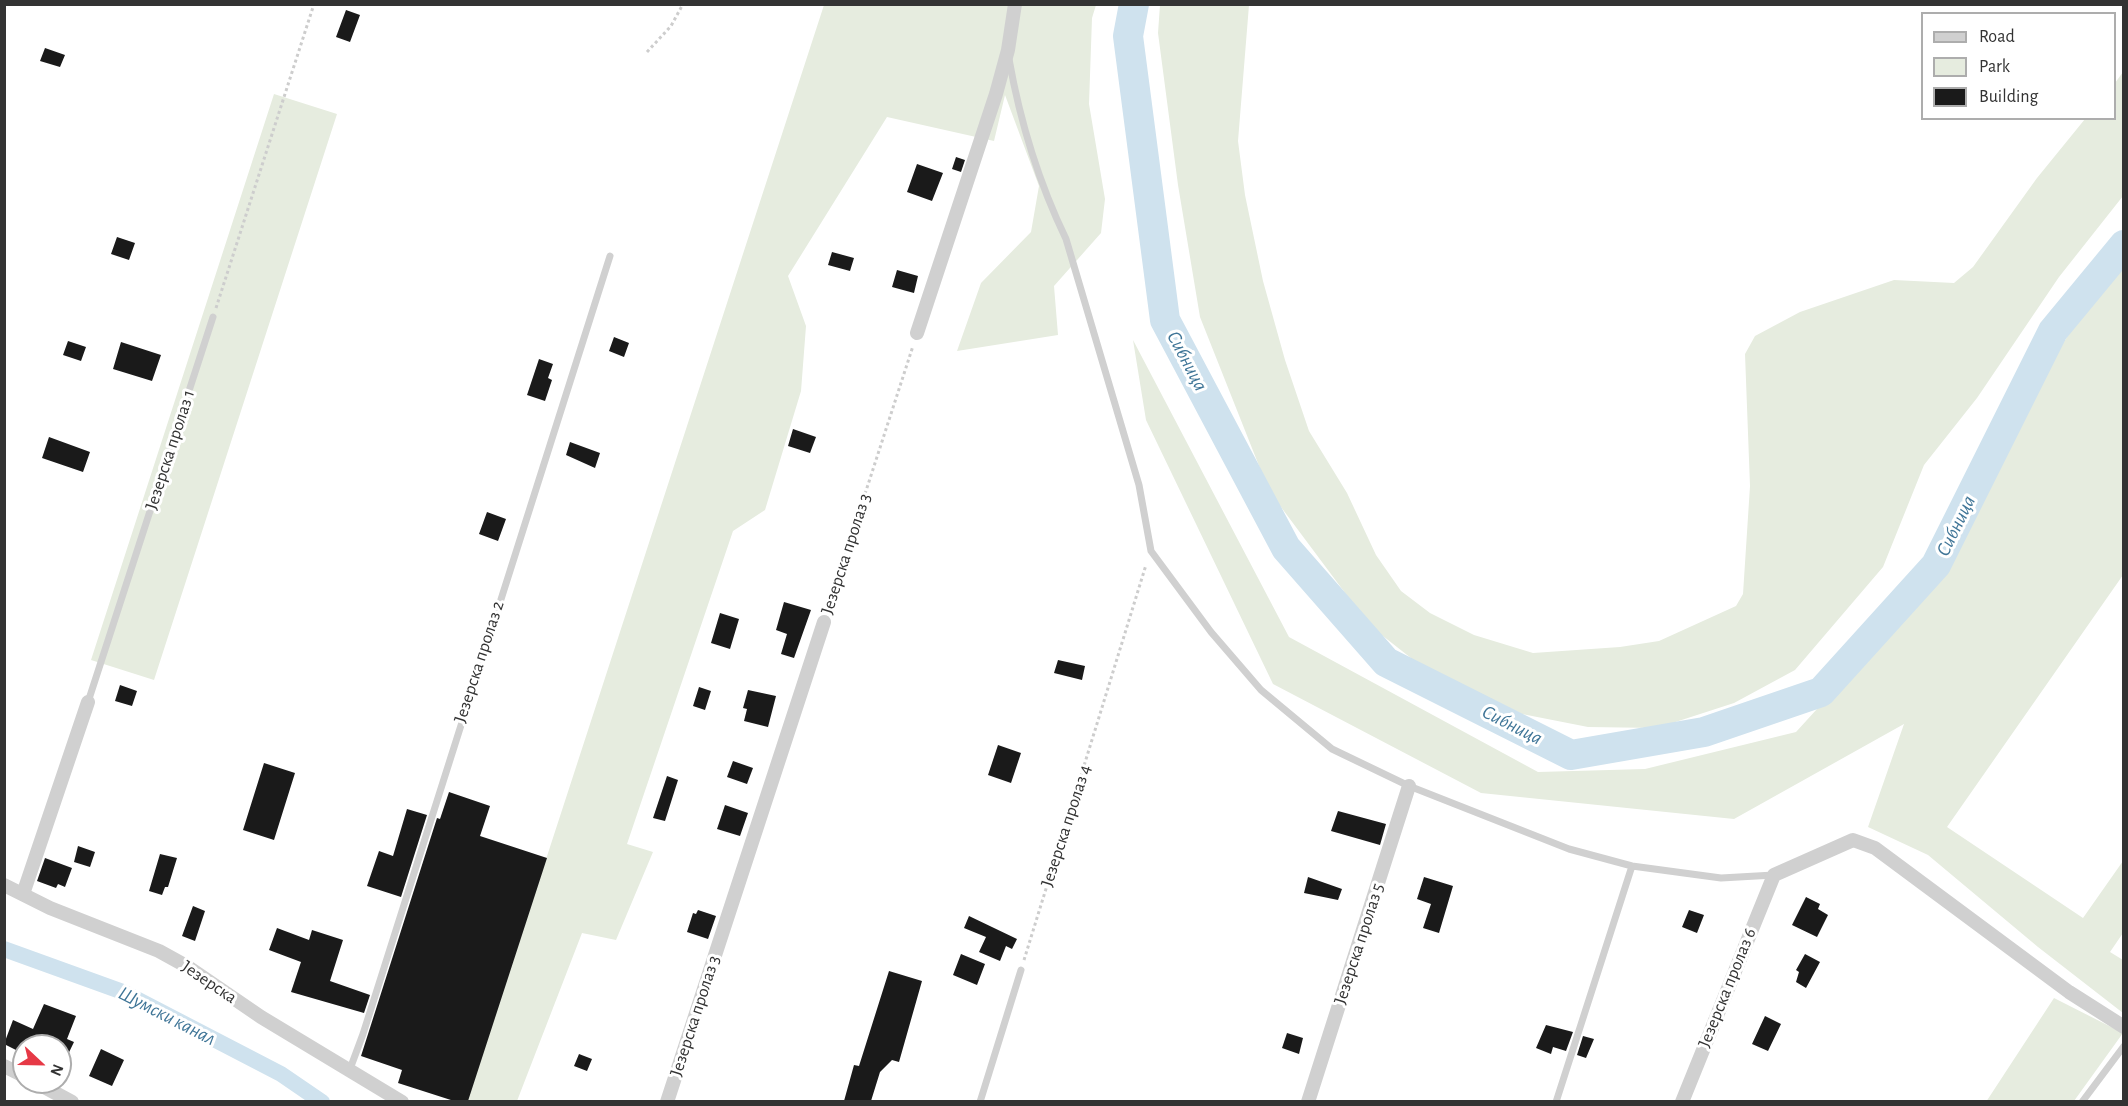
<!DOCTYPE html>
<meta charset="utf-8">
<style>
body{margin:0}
#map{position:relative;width:2128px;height:1106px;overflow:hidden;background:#fff;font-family:"Alegreya Sans",sans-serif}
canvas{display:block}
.frame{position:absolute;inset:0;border:6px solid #333;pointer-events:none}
.legend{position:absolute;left:1921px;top:12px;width:195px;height:108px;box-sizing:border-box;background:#fff;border:2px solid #adadad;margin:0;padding:8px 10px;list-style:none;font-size:18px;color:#333}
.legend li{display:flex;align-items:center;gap:12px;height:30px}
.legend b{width:30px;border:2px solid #adadad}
.north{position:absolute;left:12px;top:1034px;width:60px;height:60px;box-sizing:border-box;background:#fff;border:2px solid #adadad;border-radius:50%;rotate:112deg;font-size:16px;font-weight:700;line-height:24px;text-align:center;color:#333}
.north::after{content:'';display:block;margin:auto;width:21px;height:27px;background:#e63946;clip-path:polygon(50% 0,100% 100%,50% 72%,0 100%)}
</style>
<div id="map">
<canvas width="2128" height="1106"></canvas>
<div class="frame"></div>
<ul class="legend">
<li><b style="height:8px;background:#d0d0d0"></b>Road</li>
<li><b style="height:16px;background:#e6ecdf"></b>Park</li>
<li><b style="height:16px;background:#1a1a1a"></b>Building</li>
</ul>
<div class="north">N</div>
</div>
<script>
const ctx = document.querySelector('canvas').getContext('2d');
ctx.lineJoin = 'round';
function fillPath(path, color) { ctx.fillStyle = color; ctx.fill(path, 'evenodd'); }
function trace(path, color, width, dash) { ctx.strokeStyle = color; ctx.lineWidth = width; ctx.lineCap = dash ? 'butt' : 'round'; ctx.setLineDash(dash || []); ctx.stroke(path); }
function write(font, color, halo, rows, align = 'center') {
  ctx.font = font + ' "Alegreya Sans",sans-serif'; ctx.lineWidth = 6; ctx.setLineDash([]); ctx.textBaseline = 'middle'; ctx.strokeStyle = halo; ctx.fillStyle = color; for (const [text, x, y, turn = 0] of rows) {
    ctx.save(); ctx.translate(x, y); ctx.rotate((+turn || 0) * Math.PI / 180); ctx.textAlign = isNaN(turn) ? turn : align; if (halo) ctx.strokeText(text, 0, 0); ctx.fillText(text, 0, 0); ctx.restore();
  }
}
const green = new Path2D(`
 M824 5H1096L1092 18 1089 104 1105 199 1101 233 1054 286 1058 335 957 351 981 283 1031 232 1039 186 1005 95 994 141 887 117 788 276 806 326 801 391 765 510 733 531 627 844 653 852 616 940 582 933 517 1101 467 1102Z
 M1160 5H1249L1238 141 1245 195 1263 281 1285 360 1309 431 1347 493 1376 555 1401 591 1430 613 1474 635 1533 653 1620 647 1659 641 1736 606 1743 594 1750 486 1745 354 1755 336 1800 312 1894 280 1954 283 1973 267 2037 178 2085 119 2114 118 2115 83 2123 72V196L2059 277 1977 398 1924 465 1883 567 1795 670 1734 703 1657 728 1588 727 1522 714 1416 662 1369 625 1269 491 1200 317 1178 185 1158 33Z
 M274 94 337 114 154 680 91 660Z
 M2123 254V575L1947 827 2083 918 2123 861V933L2110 952 2123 960V1013L2038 947 1928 855 1868 827 1904 724 1734 819 1481 793 1273 684 1146 420 1133 340 1289 637 1538 772 1645 769 1796 732 1921 595 1958 499Z
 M2054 998 2123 1033 2074 1101 1986 1102Z`);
const canal = new Path2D(`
 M4 949 123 992 281 1074 322 1102`);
const river = new Path2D(`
 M1134 4 1128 36 1165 320 1286 548 1386 662 1571 755 1704 732 1821 692 1936 565 2053 331 2124 245`);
const building = new Path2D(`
 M346 10 360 15 350 42 336 37Z
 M45 48 65 55 60 67 40 61Z
 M956 157 965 160 961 172 952 169Z
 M917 164 943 173 932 201 907 192Z
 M117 237 135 243 129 260 111 254Z
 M832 252 854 258 850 271 828 265Z
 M897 270 918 276 914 293 892 287Z
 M614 337 629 343 624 357 609 351Z
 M68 341 86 347 81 361 63 355Z
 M121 342 161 355 152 381 113 369Z
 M539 359 553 364 548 378 552 380 545 401 527 395Z
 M793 429 816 437 810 453 788 446Z
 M49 437 90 452 83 472 42 458Z
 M570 442 600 453 595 468 566 455Z
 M487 512 506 519 498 541 479 534Z
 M784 602 811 610 794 658 781 654 787 634 776 630Z
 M720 613 739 619 730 649 711 643Z
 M1058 660 1085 666 1082 680 1054 673Z
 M120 685 137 691 132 706 115 701Z
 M699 687 711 691 705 710 693 706Z
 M748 690 776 696 768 727 744 721 747 709 743 708Z
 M998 745 1021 753 1011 783 988 775Z
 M733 761 753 768 747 784 727 777Z
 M264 763 295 773 274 840 243 830Z
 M667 776 678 780 665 821 653 818Z
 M449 792 490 806 480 836 547 858 468 1101H454L398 1083 402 1070 361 1056 437 818 440 819Z
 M725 805 748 813 740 836 717 829Z
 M407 809 427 815 401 897 367 886 379 851 393 856Z
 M1338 811 1386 824 1380 845 1331 831Z
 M78 846 95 852 90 867 74 862Z
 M160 854 177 858 168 887H165L162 895 149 891Z
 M45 858 72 868 65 887 58 884 56 888 37 881Z
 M1308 877 1342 889 1338 900 1304 893Z
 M1424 877 1453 886 1439 933 1423 928 1431 904 1417 899Z
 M1806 897 1820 904 1818 909 1828 915 1817 937 1792 925Z
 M193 906 205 911 195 941 182 936Z
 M698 910 716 916 708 939 687 932 693 913 696 914Z
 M1689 910 1704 915 1697 933 1682 927Z
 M969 916 1017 939 1012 949 1006 946 1000 961 979 952 986 937 964 928Z
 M277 928 309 940 312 930 343 940 330 981 370 995 364 1013 291 992 301 962 269 950Z
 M961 954 985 964 977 985 953 975Z
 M1805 954 1820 962 1806 988 1796 982 1799 972 1796 970Z
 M889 971 922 981 899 1062 892 1060 880 1072 871 1101H844L854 1065 859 1066Z
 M44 1004 76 1016 67 1039 74 1042 60 1071V1046H24V1054L4 1044 13 1020 33 1029Z
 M1765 1016 1781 1024 1768 1051 1752 1044Z
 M1546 1025 1573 1032 1566 1051 1553 1047 1551 1054 1536 1048Z
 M1287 1033 1303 1038 1299 1054 1282 1048Z
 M1583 1036 1594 1039 1586 1058 1577 1055Z
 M101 1049 124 1060 112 1086 89 1076Z
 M579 1054 592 1059 587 1071 574 1066Z`);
const path = new Path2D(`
 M647 52 671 26 683 4
 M216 308 314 4
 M828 608 913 346
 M1024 960 1146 565`);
const lane = new Path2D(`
 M1009 59C1020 121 1039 183 1066 239L1139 485 1151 551 1211 632 1261 690 1332 749 1409 786 1569 849 1632 866 1721 878 1774 875
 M88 702 213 317
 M350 1069 363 1034 610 256
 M980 1102 1021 970
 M1556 1102 1632 866
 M2082 1102 2124 1046`);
const street = new Path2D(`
 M917 333 996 94 1008 50 1015 4
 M4 885 50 908 159 951 188 967 261 1017 402 1102
 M23 894 88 702
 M4 1066 24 1076
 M35 1082 72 1102
 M667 1102 824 622
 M1308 1102 1409 786
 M1682 1102 1774 875 1853 840 1875 848 2069 992 2124 1027`);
const streetNames = [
 ["Језерска пролаз 1",170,450,-72],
 ["Језерска пролаз 3",846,554,-72],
 ["Језерска пролаз 2",479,662,-72],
 ["Језерска пролаз 4",1066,826,-72],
 ["Језерска пролаз 5",1359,944,-72],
 ["Језерска",209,982,34],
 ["Језерска пролаз 6",1727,988,-68],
 ["Језерска пролаз 3",695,1016,-72]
];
const waterNames = [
 ["Сибница",1187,361,62],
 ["Сибница",1956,526,-64],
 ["Сибница",1512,725,27],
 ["Шумски канал",167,1016,27]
];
fillPath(green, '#e6ecdf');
trace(canal, '#cfe2ee', 16);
trace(river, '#cfe2ee', 30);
fillPath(building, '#1a1a1a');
trace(path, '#cdcdcd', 3, [3, 3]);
trace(lane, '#d0d0d0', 7);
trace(street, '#d0d0d0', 14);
write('18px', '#333', '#fff', streetNames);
write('italic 20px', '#3f7597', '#fff', waterNames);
</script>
